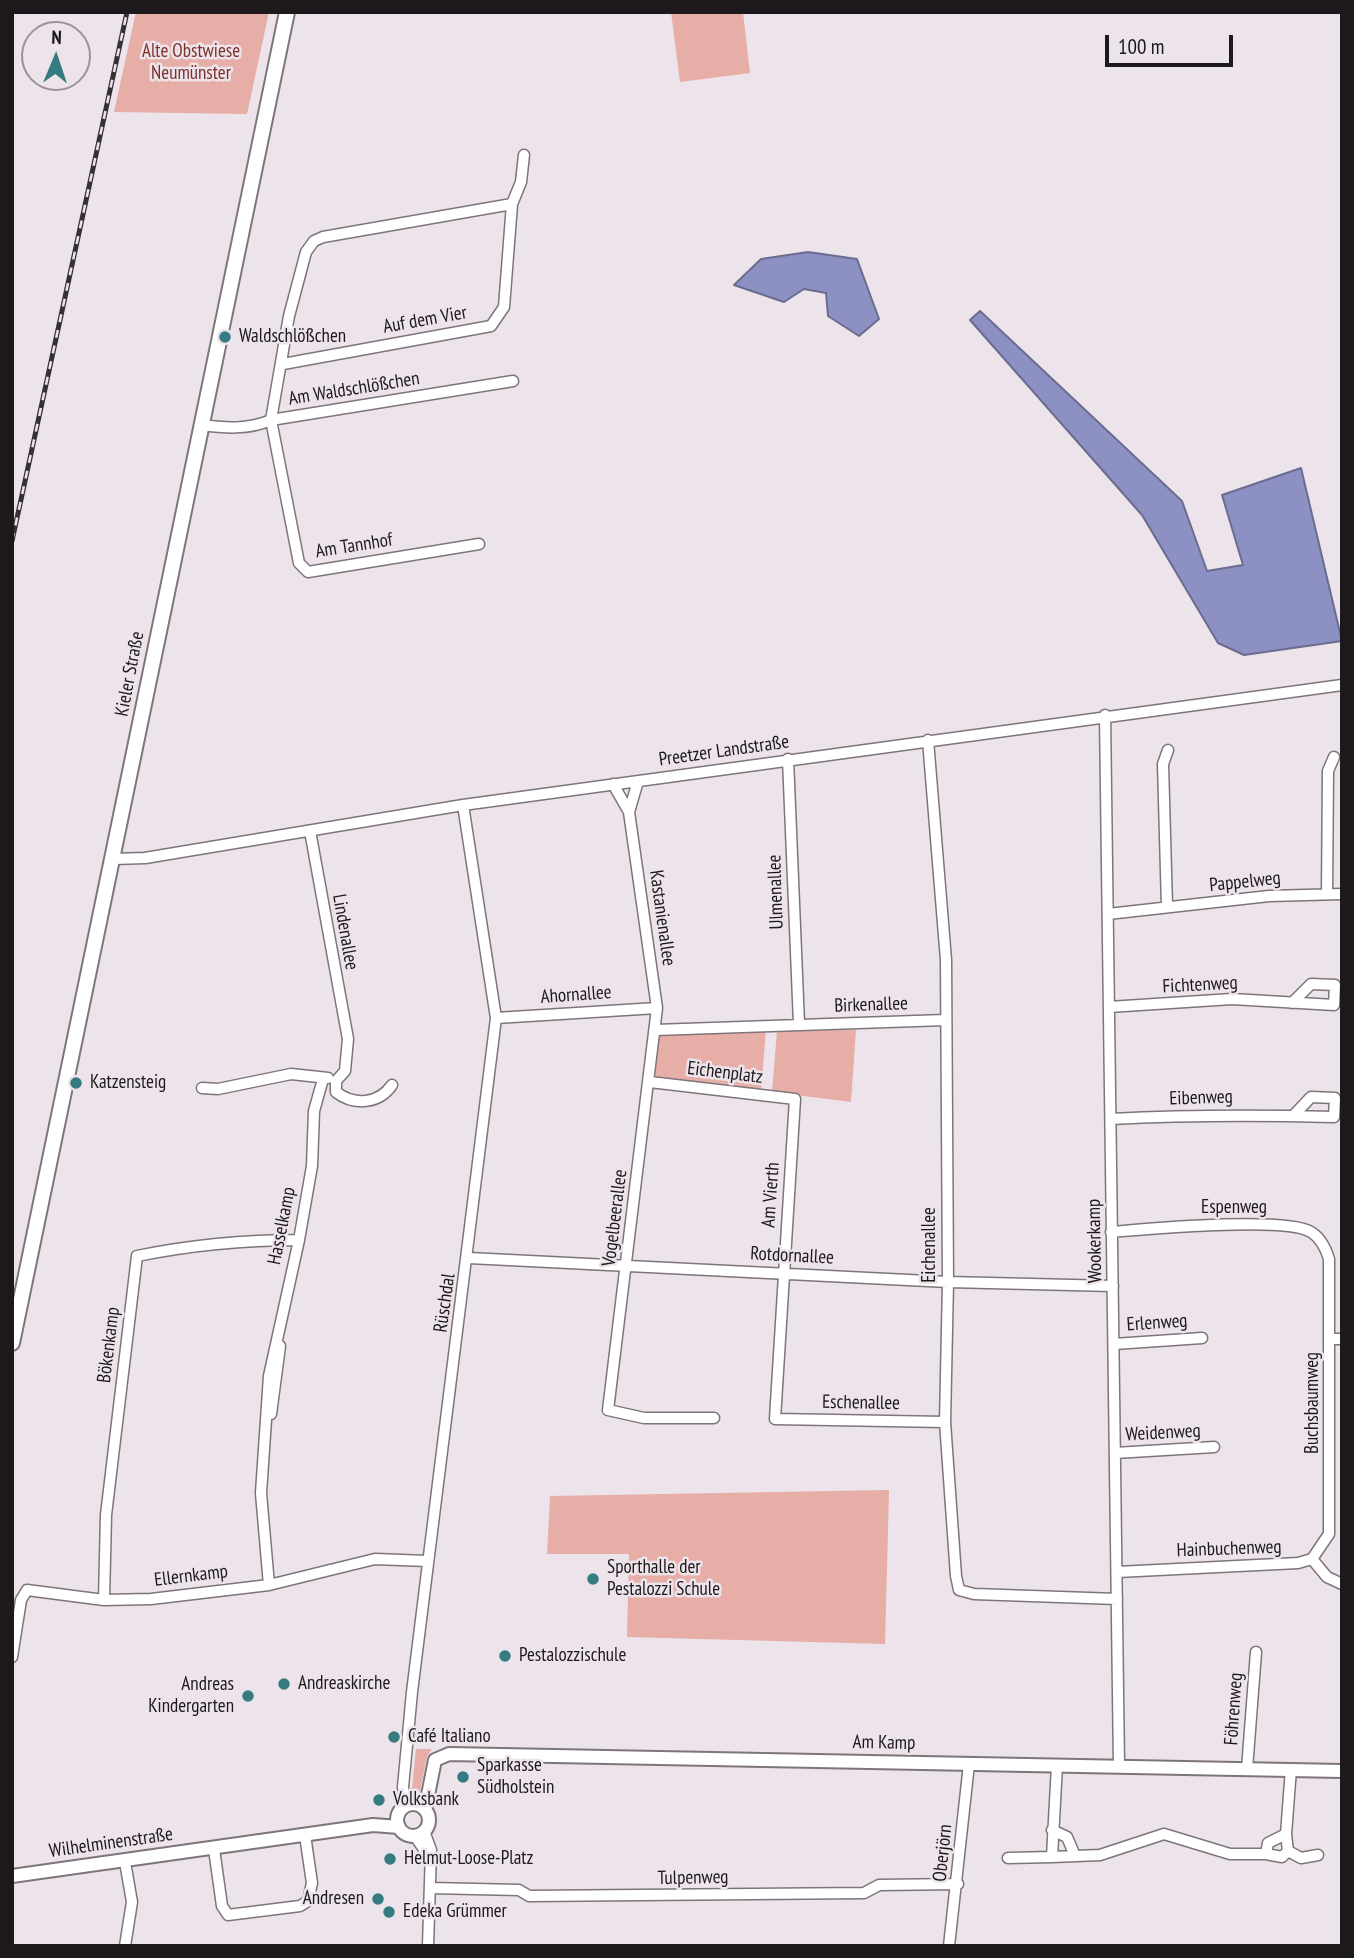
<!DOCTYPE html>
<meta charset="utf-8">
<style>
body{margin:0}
#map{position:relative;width:1354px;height:1958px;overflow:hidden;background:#ede3ea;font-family:"PT Sans Narrow",sans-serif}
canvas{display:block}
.frame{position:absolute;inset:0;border:14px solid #1c181b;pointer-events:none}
.north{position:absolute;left:21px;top:21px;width:70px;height:70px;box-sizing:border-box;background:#ede3ea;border:2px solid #999297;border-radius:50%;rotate:2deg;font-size:19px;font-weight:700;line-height:28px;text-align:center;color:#1c181b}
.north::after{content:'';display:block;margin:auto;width:24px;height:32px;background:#347c81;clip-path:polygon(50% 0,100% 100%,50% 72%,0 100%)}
.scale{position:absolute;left:1105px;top:35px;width:128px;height:32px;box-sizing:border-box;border:4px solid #1c181b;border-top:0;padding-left:9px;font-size:21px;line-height:24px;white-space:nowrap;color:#1c181b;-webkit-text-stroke:5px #ede3ea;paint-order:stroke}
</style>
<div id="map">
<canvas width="1354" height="1958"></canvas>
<div class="frame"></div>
<div class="north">N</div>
<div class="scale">100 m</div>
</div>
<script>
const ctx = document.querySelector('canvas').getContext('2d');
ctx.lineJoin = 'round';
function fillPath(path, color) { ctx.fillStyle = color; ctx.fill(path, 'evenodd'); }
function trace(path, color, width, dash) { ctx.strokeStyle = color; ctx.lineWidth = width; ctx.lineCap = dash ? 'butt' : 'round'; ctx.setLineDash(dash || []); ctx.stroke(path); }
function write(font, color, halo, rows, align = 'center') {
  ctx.font = font + ' "PT Sans Narrow",sans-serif'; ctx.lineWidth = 5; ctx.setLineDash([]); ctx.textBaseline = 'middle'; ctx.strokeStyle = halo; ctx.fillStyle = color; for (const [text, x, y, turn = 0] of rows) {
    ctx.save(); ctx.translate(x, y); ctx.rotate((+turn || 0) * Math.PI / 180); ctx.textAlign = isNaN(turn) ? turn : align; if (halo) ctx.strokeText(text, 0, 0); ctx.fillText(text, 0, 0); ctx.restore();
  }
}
const green = new Path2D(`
 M136 12H269L247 114 114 112Z
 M671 12H743L750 73 680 82Z
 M766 1030 761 1091 655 1077 659 1034Z
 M856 1030 851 1102 772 1092 777 1031Z
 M889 1490 885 1644 627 1637 629 1554H547L550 1496Z
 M416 1749H432L427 1756 420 1791 412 1790Z`);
const water = new Path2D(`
 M808 252 857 259 879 319 859 336 828 316 826 293 804 289 784 302 734 285 761 259Z
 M980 311 1182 501 1207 571 1243 565 1222 495 1301 468 1342 641 1244 655 1218 643 1142 515 970 320Z`);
const minor = new Path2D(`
 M283 364 491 326 504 307 512 204 521 182 524 155
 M200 425C225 428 248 430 271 420L513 381
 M479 544 308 572 299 563 271 420 289 316 306 252 314 241 323 237 512 204
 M1105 715 1119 1766
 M928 740 946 960 948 1282 945 1422 956 1576 959 1590 974 1594 1117 1599
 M788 759 799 1024
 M613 784 629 812 657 1008 608 1410 644 1418H714
 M629 812 638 781
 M310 831 348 1039 345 1071 336 1081V1092
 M113 859 145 858 463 805 1342 685
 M1327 894 1328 771 1334 757
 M1167 907 1163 764 1168 750
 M1108 914 1269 896 1342 894
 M1109 1007 1232 999 1334 1005 1335 985 1311 984 1292 1003
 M496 1018 657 1008
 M655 1030 945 1020
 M650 1082 795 1099 775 1419 945 1422
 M202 1088 218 1089 291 1074 328 1078
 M336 1092C354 1106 379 1104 392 1085
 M1111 1119C1187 1115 1258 1115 1334 1117L1335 1098 1311 1097 1293 1116
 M1111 1232C1147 1229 1286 1216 1311 1232 1321 1238 1326 1249 1329 1259V1534L1312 1559 1298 1563 1117 1572
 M469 1258 948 1282 1113 1286
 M1330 1339H1342
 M1114 1344 1202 1338
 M271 1414 280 1346
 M1115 1453 1214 1447
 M1312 1559 1327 1577 1342 1584
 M269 1585 261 1493 269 1376 299 1240 312 1166 314 1111 323 1079
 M104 1600 106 1515 137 1256C191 1245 244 1240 299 1240
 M12 1657 21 1600 27 1590 104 1600 151 1599 269 1585 375 1559 427 1561
 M1057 1765 1052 1857 1100 1855 1164 1834 1230 1854H1266L1268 1843 1286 1834 1291 1769
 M1247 1769 1256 1652
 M406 1806 403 1787 412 1692 496 1018 463 805
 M1052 1830 1067 1837 1075 1856
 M424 1831 431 1850 428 1946
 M414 1835 430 1858
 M214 1849 222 1906 228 1915 300 1906 308 1901 312 1883 305 1835
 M1288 1851 1301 1858 1318 1855
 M1266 1854 1282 1857 1288 1851 1286 1834
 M1008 1858 1052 1857
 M125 1862 132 1902 125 1946
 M430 1888 519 1890 529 1896 864 1893 879 1885 958 1884
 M949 1946 969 1764`);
const tertiary = new Path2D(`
 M397 1820a16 16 0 1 1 32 0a16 16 0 1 1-32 0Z
 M425 1810 435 1760 449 1754 1342 1771
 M12 1876 373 1825 399 1827`);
const secondary = new Path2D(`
 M12 1343 287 12`);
const rail = new Path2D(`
 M12 541 127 12`);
const markers = [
 [225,337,7,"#347c81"],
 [76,1083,7,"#347c81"],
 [593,1579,7,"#347c81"],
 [505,1656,7,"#347c81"],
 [284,1684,7,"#347c81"],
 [248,1696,7,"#347c81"],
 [394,1737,7,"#347c81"],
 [463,1777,7,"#347c81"],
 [379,1800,7,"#347c81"],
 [390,1859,7,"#347c81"],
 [378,1899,7,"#347c81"],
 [389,1912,7,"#347c81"]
];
const parkNames = [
 ["Alte Obstwiese",191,52],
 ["Neumünster",191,74]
];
const streetNames = [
 ["Auf dem Vier",425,320,-10],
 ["Am Waldschlößchen",354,389,-9],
 ["Am Tannhof",354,546,-9],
 ["Kieler Straße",130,674,-79],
 ["Preetzer Landstraße",724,751,-8],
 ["Pappelweg",1245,882,-6],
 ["Ulmenallee",776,892,-92],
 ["Kastanienallee",662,918,82],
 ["Lindenallee",345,932,80],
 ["Fichtenweg",1200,985,-3],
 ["Ahornallee",576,995,-4],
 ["Birkenallee",871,1005,-2],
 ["Eichenplatz",725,1073,7],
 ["Eibenweg",1201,1098,-2],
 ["Am Vierth",771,1195,-86],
 ["Espenweg",1234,1208],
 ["Vogelbeerallee",615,1218,-83],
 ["Hasselkamp",282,1226,-79],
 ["Wookerkamp",1095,1241,-91],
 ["Eichenallee",930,1245,-90],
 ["Rotdornallee",792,1256,3],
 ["Rüschdal",445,1303,-82],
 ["Erlenweg",1157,1323,-4],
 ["Bökenkamp",109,1345,-83],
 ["Eschenallee",861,1403,1],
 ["Buchsbaumweg",1313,1403,-90],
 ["Weidenweg",1163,1433,-3],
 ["Hainbuchenweg",1229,1549,-2],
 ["Ellernkamp",191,1576,-7],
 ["Föhrenweg",1234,1709,-86],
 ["Am Kamp",884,1743,1],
 ["Wilhelminenstraße",111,1843,-8],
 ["Oberjörn",943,1853,-84],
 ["Tulpenweg",693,1878,-1]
];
const poiNames = [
 ["Waldschlößchen",239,337],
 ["Katzensteig",90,1083],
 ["Sporthalle der",607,1568],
 ["Pestalozzi Schule",607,1590],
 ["Pestalozzischule",519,1656],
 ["Andreaskirche",298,1684],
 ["Andreas",234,1685,"right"],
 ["Kindergarten",234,1707,"right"],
 ["Café Italiano",408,1737],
 ["Sparkasse",477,1766],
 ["Südholstein",477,1788],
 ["Volksbank",393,1800],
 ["Helmut-Loose-Platz",404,1859],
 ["Andresen",364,1899,"right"],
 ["Edeka Grümmer",403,1912]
];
fillPath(green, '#e6aea6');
fillPath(water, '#8c90c2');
trace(water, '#6a6c90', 2);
trace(minor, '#7d757b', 13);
trace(tertiary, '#7d757b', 16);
trace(secondary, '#7d757b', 18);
trace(minor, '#fff', 10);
trace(tertiary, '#fff', 12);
trace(secondary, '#fff', 14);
trace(rail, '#343033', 5);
trace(rail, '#ede3ea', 2.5, [8]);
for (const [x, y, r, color] of markers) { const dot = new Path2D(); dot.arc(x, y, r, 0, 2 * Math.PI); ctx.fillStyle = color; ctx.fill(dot); trace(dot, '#ede3ea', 2.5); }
write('19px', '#7b312b', '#ede3ea', parkNames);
write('19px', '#1c181b', '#ede3ea', streetNames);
write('19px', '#1c181b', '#ede3ea', poiNames, 'left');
</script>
